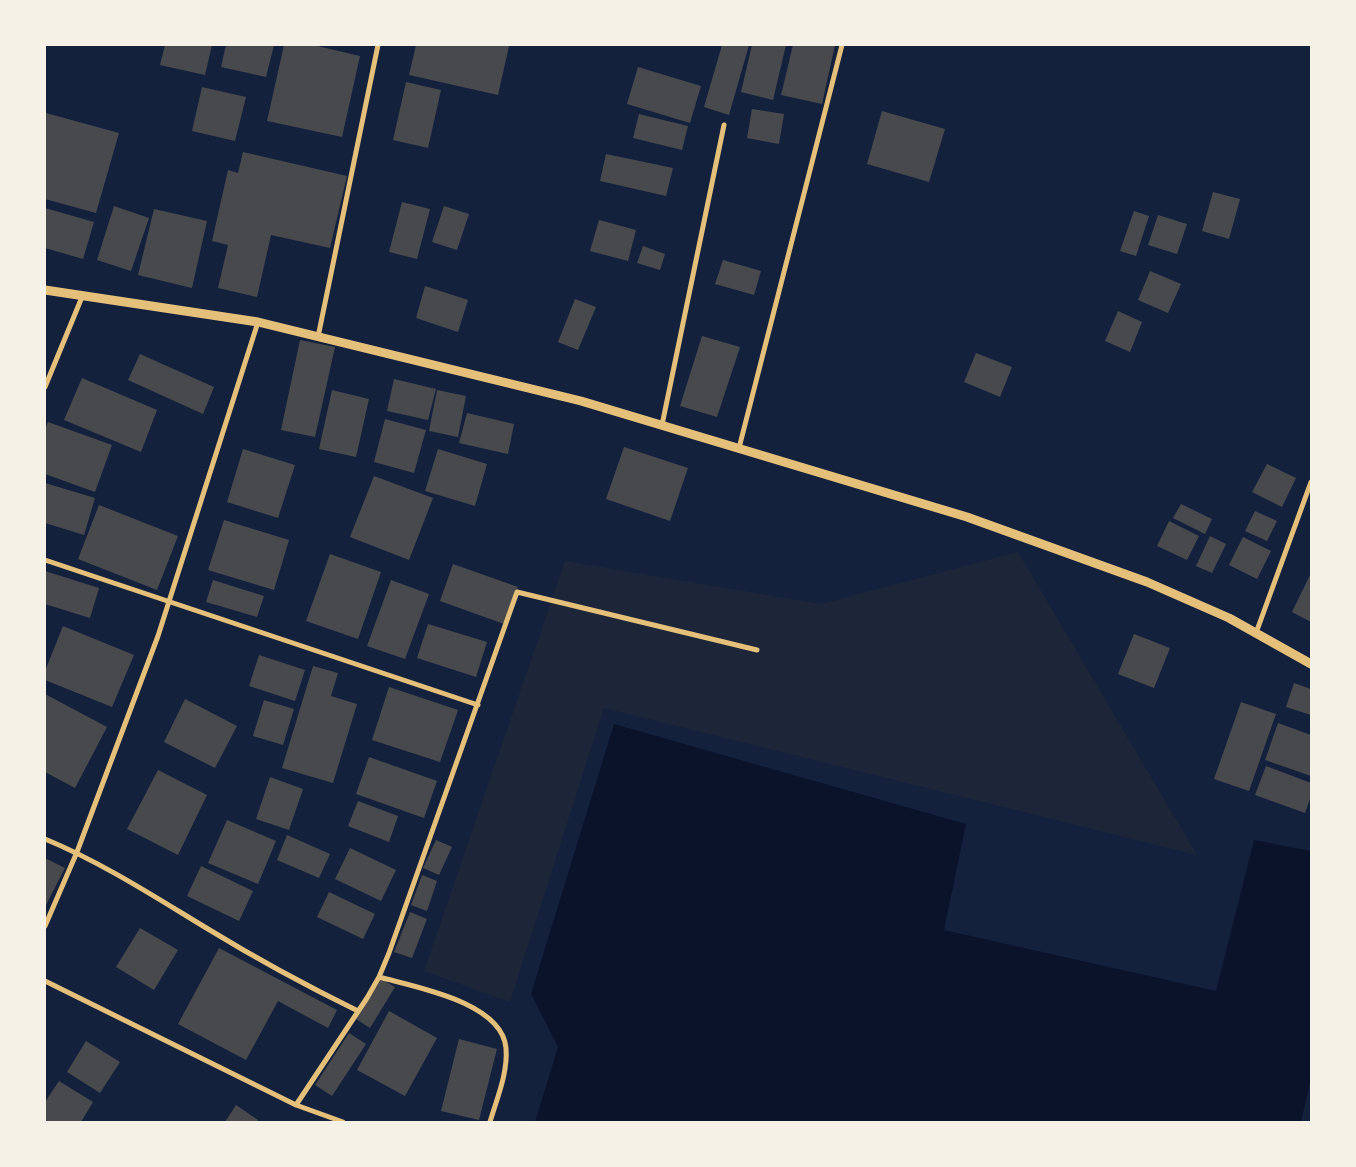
<!DOCTYPE html>
<style>
body{margin:0}
#map{position:relative;width:1356px;height:1167px;overflow:hidden;background:#14213d;font-family:Bitter,serif}
canvas{display:block}
.frame{position:absolute;inset:0;border:46px solid #f6f1e7;pointer-events:none}
</style>
<div id="map">
<canvas width="1356" height="1167"></canvas>
<div class="frame"></div>
</div>
<script>
const ctx = document.querySelector('canvas').getContext('2d');
ctx.lineJoin = 'round';
function fillPath(path, color) { ctx.fillStyle = color; ctx.fill(path, 'evenodd'); }
function trace(path, color, width, dash) { ctx.strokeStyle = color; ctx.lineWidth = width; ctx.lineCap = dash ? 'butt' : 'round'; ctx.setLineDash(dash || []); ctx.stroke(path); }
const green = new Path2D(`
 M1018 552 1197 855 604 708 510 1002 424 971 565 561 821 604Z`);
const water = new Path2D(`
 M614 724 966 824 944 930 1216 991 1254 840 1311 851V1079L1301 1122H535L558 1047 531 994Z`);
const building = new Path2D(`
 M165 45H212L205 75 160 65Z
 M226 45H274L266 77 221 67Z
 M284 45H313L360 56 342 137 267 121Z
 M416 45 509 46 498 95 409 75Z
 M722 45H749L729 115 704 107Z
 M752 45H786L773 100 741 92Z
 M793 45H835L822 104 781 95Z
 M638 67 701 86 690 123 627 104Z
 M406 82 441 90 428 148 393 140Z
 M202 87 246 97 235 141 192 131Z
 M752 109 784 114 779 144 747 138Z
 M882 111 945 129 929 182 867 164Z
 M46 113 119 133 96 213 45 199V117Z
 M639 114 688 126 682 150 633 138Z
 M243 152 347 176 330 248 271 235 257 297 218 288 228 245 212 241 228 170 238 173Z
 M606 154 673 168 666 196 600 181Z
 M1213 192 1240 199 1229 239 1202 231Z
 M402 202 430 209 417 259 389 252Z
 M114 206 149 218 131 271 97 260Z
 M444 206 469 214 457 250 432 242Z
 M45 208 94 222 83 259 45 248Z
 M154 209 207 221 192 288 138 275Z
 M1134 211 1149 216 1136 256 1120 251Z
 M1158 215 1187 224 1177 254 1148 245Z
 M599 220 636 230 628 261 590 251Z
 M643 246 665 254 660 270 637 263Z
 M723 260 761 271 754 295 715 284Z
 M1150 271 1181 284 1168 313 1138 300Z
 M425 286 468 300 458 332 416 318Z
 M575 299 596 307 578 350 558 342Z
 M1118 311 1142 322 1130 352 1105 341Z
 M702 336 740 347 717 417 680 406Z
 M300 340 335 347 315 437 281 430Z
 M976 353 1012 367 1000 397 964 382Z
 M140 354 214 387 203 414 128 380Z
 M82 378 157 410 141 452 64 420Z
 M394 379 436 389 428 420 387 411Z
 M332 390 369 399 356 457 319 449Z
 M437 390 466 396 458 437 429 431Z
 M467 413 514 424 508 454 459 443Z
 M385 419 426 430 414 473 374 462Z
 M48 422 112 445 95 492 45 474V429Z
 M624 447 688 468 670 521 606 499Z
 M243 449 295 465 278 518 227 502Z
 M438 449 487 464 475 506 425 491Z
 M1267 464 1296 478 1282 507 1252 492Z
 M374 476 433 498 409 560 350 537Z
 M45 483 95 498 84 535 45 523Z
 M1181 504 1212 519 1205 534 1173 518Z
 M99 505 178 536 157 590 78 559Z
 M1255 511 1277 521 1267 541 1245 531Z
 M224 520 289 540 274 590 208 570Z
 M1169 521 1199 536 1187 560 1157 546Z
 M1210 536 1226 544 1212 573 1196 566Z
 M1243 537 1271 551 1257 579 1229 565Z
 M330 554 381 572 358 639 306 621Z
 M453 564 518 587 504 624 440 601Z
 M45 571 99 588 90 618 45 604Z
 M1311 573V622L1292 612Z
 M213 580 264 596 257 617 206 602Z
 M391 580 429 594 405 659 367 646Z
 M428 624 487 642 476 677 417 658Z
 M63 626 134 655 112 707 45 680V671Z
 M1134 634 1170 648 1154 688 1118 674Z
 M259 655 305 670 295 701 249 686Z
 M313 666 338 673 331 696 357 704 333 783 282 768Z
 M1294 683 1311 689V715L1286 707Z
 M389 687 458 710 440 762 372 740Z
 M45 694 107 727 75 788 45 772Z
 M185 699 237 726 215 768 164 742Z
 M264 700 294 709 283 745 253 736Z
 M1241 702 1276 714 1249 791 1214 779Z
 M1278 723 1311 735V776L1265 760Z
 M369 757 437 781 424 818 356 794Z
 M1266 766 1311 783V796L1305 813 1255 795Z
 M158 770 207 795 178 855 127 829Z
 M270 777 303 789 289 830 256 819Z
 M358 801 398 816 389 842 348 826Z
 M227 820 276 841 258 884 208 863Z
 M287 835 330 854 319 878 277 860Z
 M436 840 452 847 439 875 423 868Z
 M350 848 396 870 381 901 335 879Z
 M45 858 65 868 45 907Z
 M201 866 253 891 239 921 187 896Z
 M422 875 437 881 427 911 411 905Z
 M329 892 375 914 363 939 317 917Z
 M410 912 427 919 412 958 394 952Z
 M140 928 178 950 154 990 116 967Z
 M219 948 337 1010 328 1028 278 1001 246 1060 178 1024Z
 M381 979 395 987 370 1028 356 1019Z
 M389 1011 437 1038 405 1096 357 1070Z
 M349 1033 366 1044 332 1096 315 1085Z
 M459 1039 497 1049 479 1120 441 1111Z
 M86 1041 120 1062 100 1093 67 1072Z
 M59 1081 93 1102 81 1122H45V1102Z
 M236 1105 258 1120 257 1122H225Z`);
const minor = new Path2D(`
 M318 337 378 45
 M45 387 82 297
 M662 425 724 125
 M739 448 842 45
 M45 560 478 705
 M1256 633 1311 482
 M45 839C103 863 155 897 208 929 257 959 307 986 358 1011
 M45 926 77 852 158 636 258 322
 M379 977C415 987 502 1002 506 1048 508 1073 497 1098 490 1122
 M45 981 296 1105 343 1122
 M296 1105 367 998 379 977 389 953 517 592 757 650`);
const tertiary = new Path2D(`
 M45 290 258 322 581 401 967 517 1147 582 1229 618 1311 664`);
fillPath(green, '#1d2539');
fillPath(water, '#0b132b');
fillPath(building, '#48494c');
trace(minor, '#e5c07b', 5);
trace(tertiary, '#e5c07b', 9);
</script>
